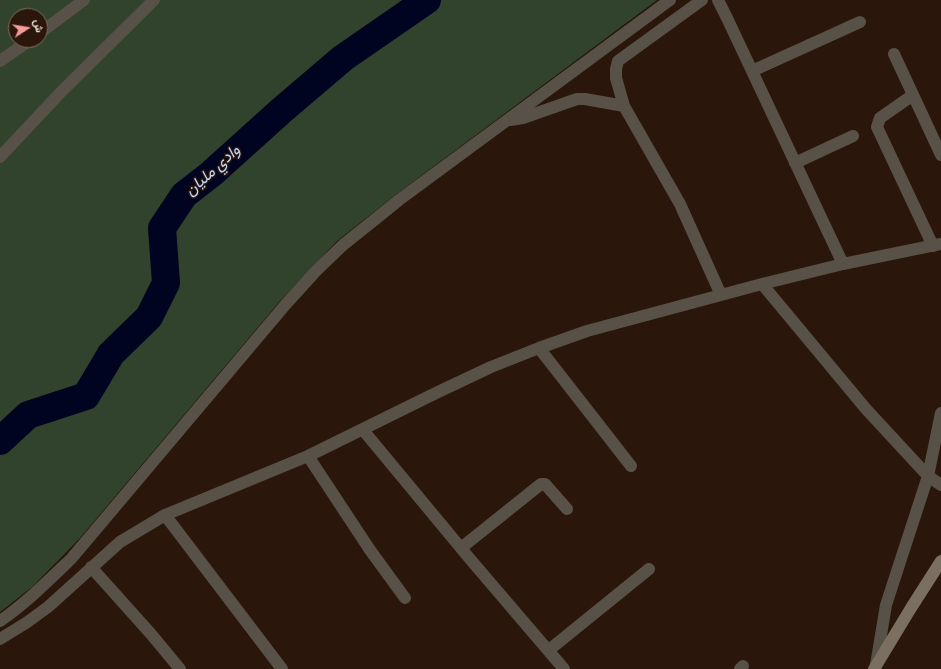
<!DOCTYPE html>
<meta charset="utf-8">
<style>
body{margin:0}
#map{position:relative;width:941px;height:669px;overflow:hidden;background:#2a160b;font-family:"Titillium Web",Vazirmatn,sans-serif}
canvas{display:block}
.north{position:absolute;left:8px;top:8px;width:40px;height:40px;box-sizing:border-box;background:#2a160b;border:1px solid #7a695f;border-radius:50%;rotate:78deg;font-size:11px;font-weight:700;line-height:16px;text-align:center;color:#f3e5dd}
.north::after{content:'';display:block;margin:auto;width:14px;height:18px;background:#f59b9a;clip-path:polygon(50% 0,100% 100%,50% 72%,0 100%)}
</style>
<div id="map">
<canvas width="941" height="669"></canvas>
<div class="north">ش</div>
</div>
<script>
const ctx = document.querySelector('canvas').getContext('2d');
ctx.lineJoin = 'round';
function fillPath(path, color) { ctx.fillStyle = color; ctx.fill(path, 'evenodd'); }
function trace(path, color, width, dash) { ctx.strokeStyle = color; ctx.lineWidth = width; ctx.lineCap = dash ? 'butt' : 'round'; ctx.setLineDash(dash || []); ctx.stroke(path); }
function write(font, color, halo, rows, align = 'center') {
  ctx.font = font + ' "Titillium Web",Vazirmatn,sans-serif'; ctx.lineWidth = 3; ctx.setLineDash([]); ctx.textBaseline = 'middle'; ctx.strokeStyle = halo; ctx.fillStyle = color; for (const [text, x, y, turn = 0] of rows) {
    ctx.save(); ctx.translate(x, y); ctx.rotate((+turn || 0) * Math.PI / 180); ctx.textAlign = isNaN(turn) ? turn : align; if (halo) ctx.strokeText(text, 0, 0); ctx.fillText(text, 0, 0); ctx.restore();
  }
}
const green = new Path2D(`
 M0 0H657L394 196 337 241 280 301 80 538 32 587 0 612ZM16 16H40V40H16Z`);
const river = new Path2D(`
 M0 441 28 415 86 396 111 354 149 317 166 283 162 228 184 195 211 174 282 110 343 58 427 0`);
const street = new Path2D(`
 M702 0 618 61 616 69V78L624 106 680 204 721 295
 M718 0 727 18 843 264
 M40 33 84 0
 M894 54 941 155
 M0 61 30 40
 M752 71 860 22
 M913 95 880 118 877 127 933 246
 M510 120 523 118 577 99H585L624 106
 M0 157 61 92 154 0
 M795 163 853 136
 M762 284 866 409 928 476 886 605 876 665
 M539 348 631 466
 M941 413 928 476 941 485
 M363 430 470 559 564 669
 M308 456 370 550 405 598
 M165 515 282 669
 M461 548 541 484H545L567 509
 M91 567 151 634 180 669
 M0 621C26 603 48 581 71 559L286 304 316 271 343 245 368 225 399 200 670 0
 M0 639 26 623 48 607 120 542 165 515 308 456 438 392 491 367 539 348 587 331 762 284 843 264 941 244
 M549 650 649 569
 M740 669 743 666`);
const secondary = new Path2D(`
 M874 669 911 608 941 561`);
const waterNames = [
 ["وادي مليان",213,171,-42]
];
fillPath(green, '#31432c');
trace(river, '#000420', 28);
trace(street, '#585148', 12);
trace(secondary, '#7b6f61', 12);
write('italic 16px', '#c3d7fc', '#2a160b', waterNames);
</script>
